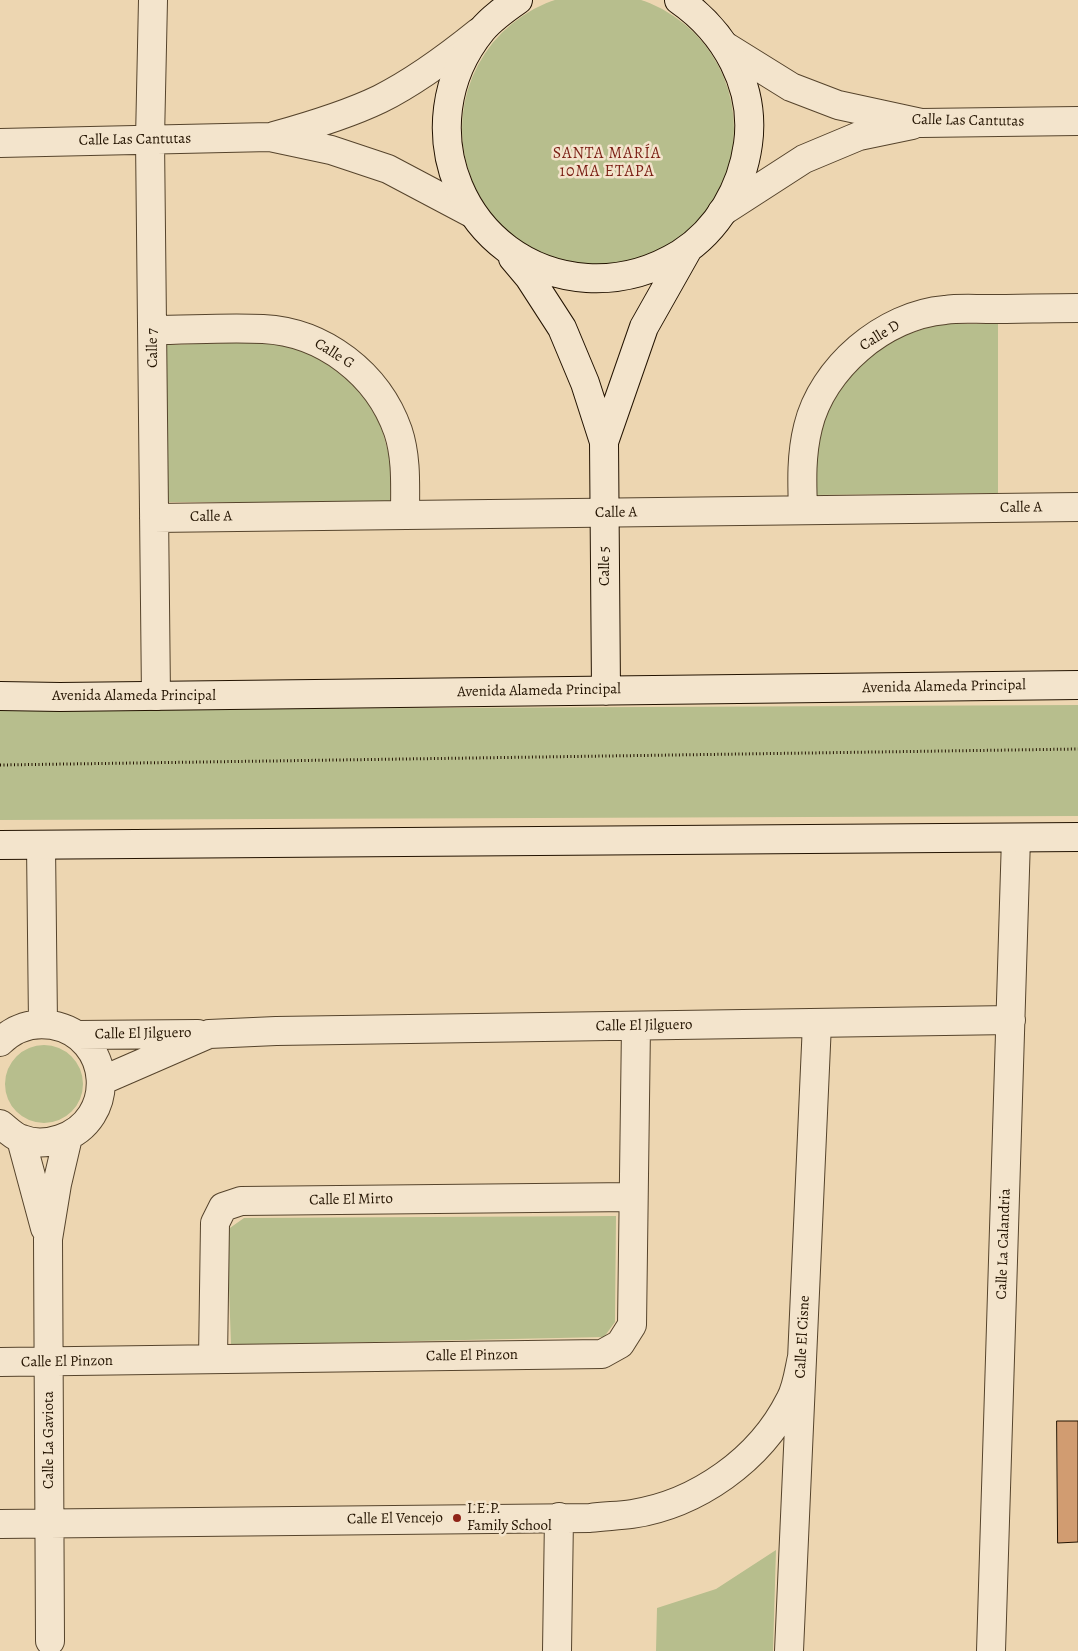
<!DOCTYPE html>
<meta charset="utf-8">
<style>
body{margin:0}
canvas{display:block;background:#edd6b1}
</style>
<canvas width="1078" height="1651"></canvas>
<script>
const ctx = document.querySelector('canvas').getContext('2d');
ctx.lineJoin = 'round';
function fillPath(path, color) { ctx.fillStyle = color; ctx.fill(path, 'evenodd'); }
function trace(path, color, width, dash) { ctx.strokeStyle = color; ctx.lineWidth = width; ctx.lineCap = dash ? 'butt' : 'round'; ctx.setLineDash(dash || []); ctx.stroke(path); }
function write(font, color, halo, rows, align = 'center') {
  ctx.font = font + ' Alegreya,serif'; ctx.lineWidth = 5; ctx.setLineDash([]); ctx.textBaseline = 'middle'; ctx.strokeStyle = halo; ctx.fillStyle = color; for (const [text, x, y, turn = 0] of rows) {
    ctx.save(); ctx.translate(x, y); ctx.rotate((+turn || 0) * Math.PI / 180); ctx.textAlign = isNaN(turn) ? turn : align; if (halo) ctx.strokeText(text, 0, 0); ctx.fillText(text, 0, 0); ctx.restore();
  }
}
const green = new Path2D(`
 M462 129a136 136 0 1 1 272 0a136 136 0 1 1-272 0Z
 M938 324H998V493L813 495V449L827 411 853 369 894 339Z
 M259 342 301 348 331 367 360 389 381 426 392 466 390 502H168L166 345Z
 M1078 705V816L0 820V710Z
 M5 1084a39 39 0 1 1 78 0a39 39 0 1 1-78 0Z
 M616 1216 615 1322 604 1337 231 1345 227 1230 244 1218Z
 M776 1550 773 1651H656L657 1608 716 1589Z`);
const building = new Path2D(`
 M1057 1421H1078V1542L1058 1543Z`);
const path = new Path2D(`
 M0 765 1078 749`);
const street = new Path2D(`
 M153 0 150 139 156 696
 M725 46 791 87 838 105 921 123 1078 121
 M274 136C310 126 347 115 380 99 416 81 448 57 479 32
 M0 143 270 137 331 150 388 169 473 214
 M722 212 804 159 859 136 912 125
 M153 330C189 330 227 327 263 329 324 332 378 374 398 431 407 458 405 487 405 515
 M803 510C802 482 801 455 808 427 822 368 884 315 945 310 958 308 973 309 987 309 1017 309 1048 308 1078 308
 M154 518 1078 507
 M41 845 43 1024
 M77 1035 198 1034
 M0 1042C14 1028 33 1022 52 1025 113 1036 118 1120 60 1139 48 1143 34 1144 22 1139 14 1137 7 1129 0 1124
 M101 1081 209 1034 276 1031 1011 1020
 M21 1139 45 1228
 M213 1359 215 1223 223 1207 241 1201 633 1197
 M0 1362 602 1354 620 1344 632 1325 636 1026
 M0 1524 590 1518C604 1516 618 1516 632 1514 697 1504 760 1460 790 1400 797 1388 799 1370 802 1357
 M50 1641 48 1239 57 1184 68 1137
 M557 1651 559 1517
 M789 1651 817 1023
 M991 1651 1016 838`);
const secondary = new Path2D(`
 M518 0C505 9 492 18 482 30 404 126 463 269 587 278 620 280 652 271 680 254 718 230 742 188 748 144 756 86 725 32 679 0
 M513 258 529 277 562 328 585 383 604 442 606 691
 M604 442 644 327 688 249
 M0 696 60 697 1078 685
 M0 845 1078 837`);
const markers = [
 [457,1518,5,"#8f2418"]
];
const streetNames = [
 ["Calle Las Cantutas",968,121,1],
 ["Calle Las Cantutas",135,140,-1],
 ["Calle D",880,336,-32],
 ["Calle 7",153,348,-91],
 ["Calle G",334,354,32],
 ["Calle A",1021,508,-1],
 ["Calle A",616,513,-1],
 ["Calle A",211,517,-1],
 ["Calle 5",605,566,-90],
 ["Avenida Alameda Principal",944,687,-1],
 ["Avenida Alameda Principal",539,691,-1],
 ["Avenida Alameda Principal",134,696],
 ["Calle El Jilguero",644,1026,-1],
 ["Calle El Jilguero",143,1034,-1],
 ["Calle El Mirto",351,1200,-1],
 ["Calle La Calandria",1004,1244,-88],
 ["Calle El Cisne",803,1337,-87],
 ["Calle El Pinzon",472,1356,-1],
 ["Calle El Pinzon",67,1362,-1],
 ["Calle La Gaviota",49,1440,-90],
 ["Calle El Vencejo",395,1519,-1]
];
const poiNames = [
 ["I.E.P.",467,1509],
 ["Family School",467,1526]
];
const neighbourhoodNames = [
 ["SANTA MARÍA",607,154],
 ["10MA ETAPA",607,172]
];
fillPath(green, '#b7be8d');
fillPath(building, '#d19c71');
trace(building, '#231300', 1);
trace(street, '#56442c', 30);
trace(secondary, '#231300', 30);
trace(path, '#231300', 3, [1, 2.5]);
trace(street, '#f3e4cc', 28);
trace(secondary, '#f3e4cc', 28);
for (const [x, y, r, color] of markers) { const dot = new Path2D(); dot.arc(x, y, r, 0, 2 * Math.PI); ctx.fillStyle = color; ctx.fill(dot); trace(dot, '#f3e4cc', 2); }
write('15px', '#231300', '#f3e4cc', streetNames);
write('15px', '#231300', '#f3e4cc', poiNames, 'left');
ctx.letterSpacing = '1px';
write('16px', '#7a1f14', '#f3e4cc', neighbourhoodNames);
ctx.letterSpacing = '0px';
</script>
